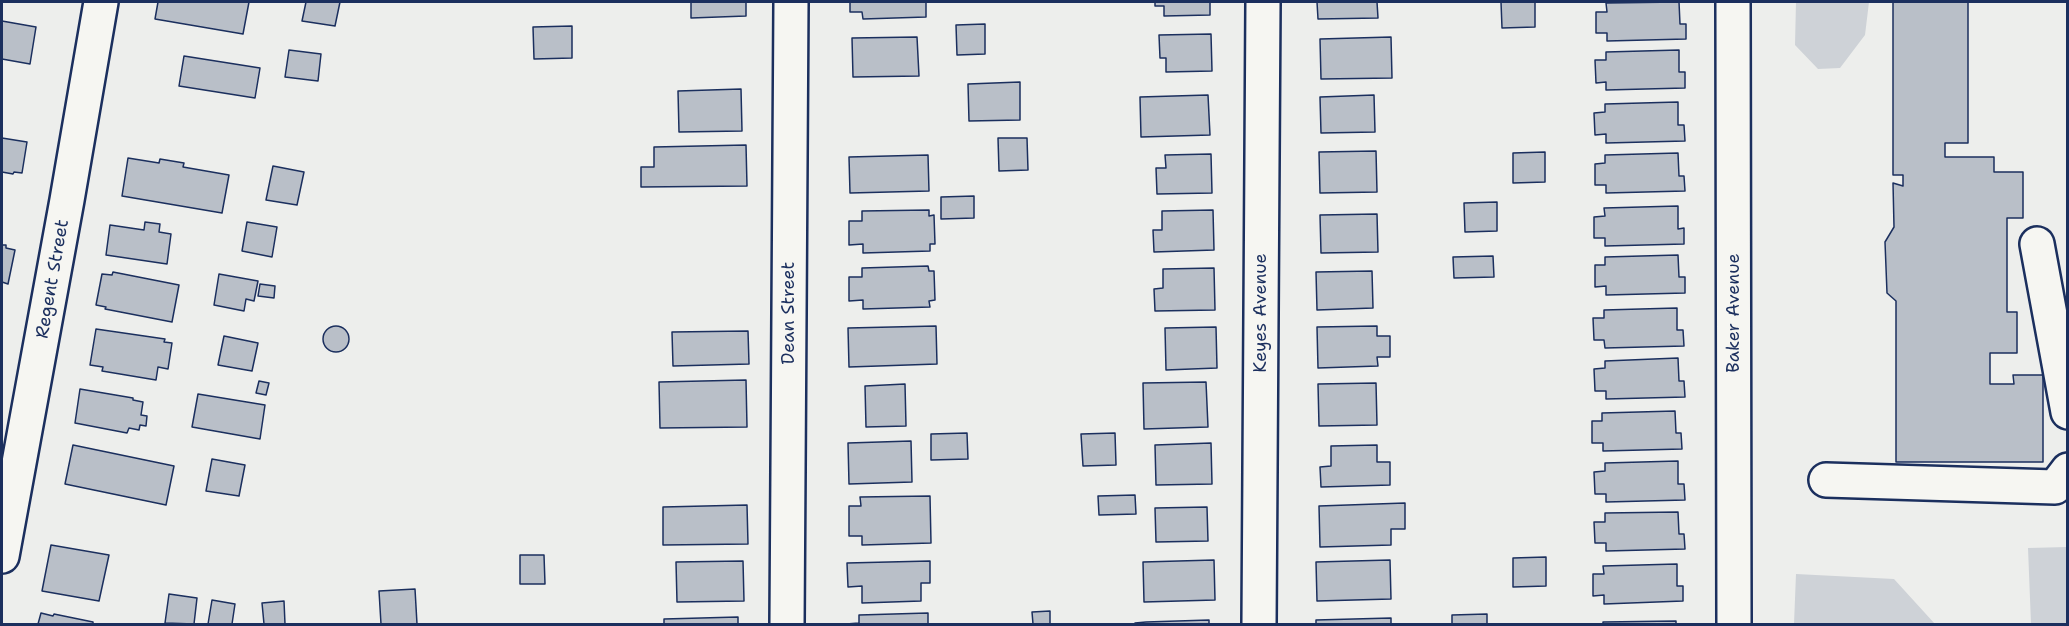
<!DOCTYPE html>
<style>
body{margin:0}
#map{position:relative;width:2069px;height:626px;overflow:hidden;background:#edeeec;font-family:"Shantell Sans",sans-serif}
canvas{display:block}
.frame{position:absolute;inset:0;border:3px solid #1b2f5e;pointer-events:none}
</style>
<div id="map">
<canvas width="2069" height="626"></canvas>
<div class="frame"></div>
</div>
<script>
const ctx = document.querySelector('canvas').getContext('2d');
ctx.lineJoin = 'round';
function fillPath(path, color) { ctx.fillStyle = color; ctx.fill(path, 'evenodd'); }
function trace(path, color, width, dash) { ctx.strokeStyle = color; ctx.lineWidth = width; ctx.lineCap = dash ? 'butt' : 'round'; ctx.setLineDash(dash || []); ctx.stroke(path); }
function write(font, color, halo, rows, align = 'center') {
  ctx.font = font + ' "Shantell Sans",sans-serif'; ctx.lineWidth = 5; ctx.setLineDash([]); ctx.textBaseline = 'middle'; ctx.strokeStyle = halo; ctx.fillStyle = color; for (const [text, x, y, turn = 0] of rows) {
    ctx.save(); ctx.translate(x, y); ctx.rotate((+turn || 0) * Math.PI / 180); ctx.textAlign = isNaN(turn) ? turn : align; if (halo) ctx.strokeText(text, 0, 0); ctx.fillText(text, 0, 0); ctx.restore();
  }
}
const green = new Path2D(`
 M1796 2H1869L1865 35 1840 68 1818 69 1795 45Z
 M2067 547V624H2031L2028 548Z
 M1796 574 1894 579 1935 624H1794Z`);
const building = new Path2D(`
 M158 2H249L243 34 155 19Z
 M306 2H340L335 26 302 21Z
 M691 2H746V16L691 18Z
 M850 2H926V17L863 19 862 12H850Z
 M1155 2H1210V15L1164 16V6H1155Z
 M1317 2H1377L1378 18 1318 19Z
 M1501 2H1535V27L1502 28Z
 M1679 2 1680 24H1686V39L1607 41V33H1596V12H1607L1606 3Z
 M1893 2H1968V143H1945V157H1994V172H2023V218H2007V312H2017V353H1990V384H2014L2013 375H2043V462H1896V301L1887 293 1885 242 1894 227 1893 183 1903 186V175H1893Z
 M2 21 36 27 30 64 2 59Z
 M985 24V54L957 55 956 25Z
 M572 26V58L534 59 533 27Z
 M1211 34 1212 71 1166 72V58H1160L1159 35Z
 M917 37 919 76 853 77 852 38Z
 M1391 37 1392 78 1321 79 1320 39Z
 M289 50 321 54 318 81 285 77Z
 M1679 50V72H1685V88L1606 90V82L1596 83 1595 60H1606V52Z
 M184 56 260 68 255 98 179 86Z
 M1020 82V120L969 121 968 84Z
 M741 89 742 131 679 132 678 91Z
 M1208 95 1210 135 1141 137 1140 97Z
 M1374 95 1375 132 1321 133 1320 97Z
 M1678 102V125H1684L1685 141 1606 143V134L1595 135 1594 113 1605 112V104Z
 M2 138 27 142 22 173 14 172 13 174 2 172Z
 M998 138H1027L1028 170 999 171Z
 M746 145 747 186 641 187V167H654V147Z
 M1376 151 1377 192 1320 193 1319 152Z
 M1545 152V182L1513 183V153Z
 M1678 153 1679 176H1684L1685 191 1606 193V185H1595V164L1605 163V155Z
 M1211 154 1212 193 1157 194 1156 168H1166L1165 155Z
 M928 155 929 191 850 193 849 157Z
 M128 158 159 163 160 159 184 163 183 167 229 175 222 213 122 196Z
 M273 166 304 172 297 205 266 200Z
 M974 196V218L941 219V197Z
 M1497 202V231L1465 232 1464 203Z
 M1678 206V229L1684 228V244L1605 246V238H1594V217L1605 216 1604 208Z
 M929 210V216L934 215 935 244H930V251L863 253V244L849 245V221H862V211Z
 M1213 210 1214 250 1154 252 1153 230H1162V211Z
 M1377 214 1378 252 1321 253 1320 215Z
 M145 222 160 224 159 232 171 234 167 264 106 255 110 225 144 230Z
 M247 222 277 227 272 257 242 251Z
 M2 245H6V248L15 250 8 284 2 282Z
 M1678 255 1679 277H1685V293L1606 295V286L1595 287V265H1605V257Z
 M1493 256 1494 277 1454 278 1453 257Z
 M928 266 929 271H934L935 300 929 301 930 307 863 309V300L849 301V277H862V268Z
 M1214 268 1215 310 1155 311 1154 289 1163 288V269Z
 M1372 271 1373 308 1317 310 1316 272Z
 M113 272 179 285 172 322 105 309 106 307 96 305 102 274 112 275Z
 M219 274 258 281 254 301 246 299 244 311 214 305Z
 M260 284 275 286 274 298 258 296Z
 M1677 308V330H1683L1684 346 1605 348 1604 340H1594L1593 318H1604V310Z
 M936 326 937 364 849 367 848 328Z
 M1377 326V336H1390V357H1377L1378 366 1318 368 1317 327Z
 M323 339a13 13 0 1 1 26 0a13 13 0 1 1-26 0Z
 M1216 327 1217 368 1166 370 1165 328Z
 M96 329 165 339 164 342 172 343 168 369 158 367 156 380 102 371 103 367 90 365Z
 M748 331 749 364 673 366 672 332Z
 M224 336 258 343 252 371 218 365Z
 M1678 358 1679 381H1684L1685 397 1606 399V391H1595L1594 369 1605 368V361Z
 M746 380 747 427 660 428 659 382Z
 M259 381 269 383 266 395 256 393Z
 M1206 382 1208 427 1144 429 1143 383Z
 M1376 383 1377 425 1319 426 1318 384Z
 M905 384 906 426 866 427 865 386Z
 M80 389 133 398V400L143 402 141 415 147 416 146 426 140 425 139 430 129 428 127 433 75 423Z
 M198 394 265 405 260 439 192 427Z
 M1675 411 1676 433H1681L1682 449 1603 451V443H1592V421H1602V413Z
 M967 433 968 459 931 460V434Z
 M1115 433 1116 465 1083 466 1081 434Z
 M911 441 912 482 849 484 848 443Z
 M1211 443 1212 484 1156 485 1155 445Z
 M73 445 174 466 166 505 65 484Z
 M1377 445V462H1390V485L1321 487 1320 467 1331 466V446Z
 M212 459 245 465 239 496 206 491Z
 M1678 461V484H1684L1685 500 1606 502V494H1595L1594 472 1605 471V463Z
 M1135 495 1136 514 1099 515 1098 496Z
 M930 496 931 543 862 545V536H849V506H861L860 497Z
 M1405 503V529H1391V545L1320 547 1319 506Z
 M747 505 748 544 663 545V507Z
 M1207 507 1208 541 1156 542 1155 508Z
 M1678 512 1679 534H1684L1685 549 1606 551V543H1595L1594 522H1605V513Z
 M51 545 109 555 99 601 42 591Z
 M520 555H544L545 584H520Z
 M1546 557V586L1513 587V558Z
 M1214 560 1215 600 1144 602 1143 562Z
 M1390 560 1391 599 1317 601 1316 562Z
 M743 561 744 601 677 602 676 562Z
 M930 561V583H921V601L862 603V586L848 587 847 563Z
 M1677 564V586H1683V601L1604 604V595L1593 596V574H1604L1603 566Z
 M415 589 417 624H381L379 591Z
 M169 594 197 598 194 624 165 623Z
 M212 600 235 604 232 624H208Z
 M284 601 285 624H264L262 603Z
 M1050 611V624H1033L1032 612Z
 M41 613 53 616 54 614 93 622V624H38Z
 M928 613V624H846L859 623V615Z
 M1487 614V624H1452V615Z
 M738 617V624H664V619Z
 M1391 618V624H1316V620Z
 M1209 620V624H1135V623L1146 622Z
 M1676 621V624H1603V622Z`);
const minor = new Path2D(`
 M1733 2 1734 624
 M2037 244 2068 412
 M1826 480 2055 487 2068 470
 M2 556 67 200 101 2
 M787 624 791 2
 M1259 624 1263 2`);
const streetNames = [
 ["Regent Street",53,279,-80],
 ["Dean Street",789,313,-90],
 ["Keyes Avenue",1261,313,-90],
 ["Baker Avenue",1734,313,-90]
];
fillPath(green, '#ced2d7');
fillPath(building, '#b9bfc8');
trace(building, '#1b2f5e', 1.5);
trace(minor, '#1b2f5e', 38);
trace(minor, '#f6f6f2', 33);
write('18px', '#1b2f5e', '#f6f6f2', streetNames);
</script>
